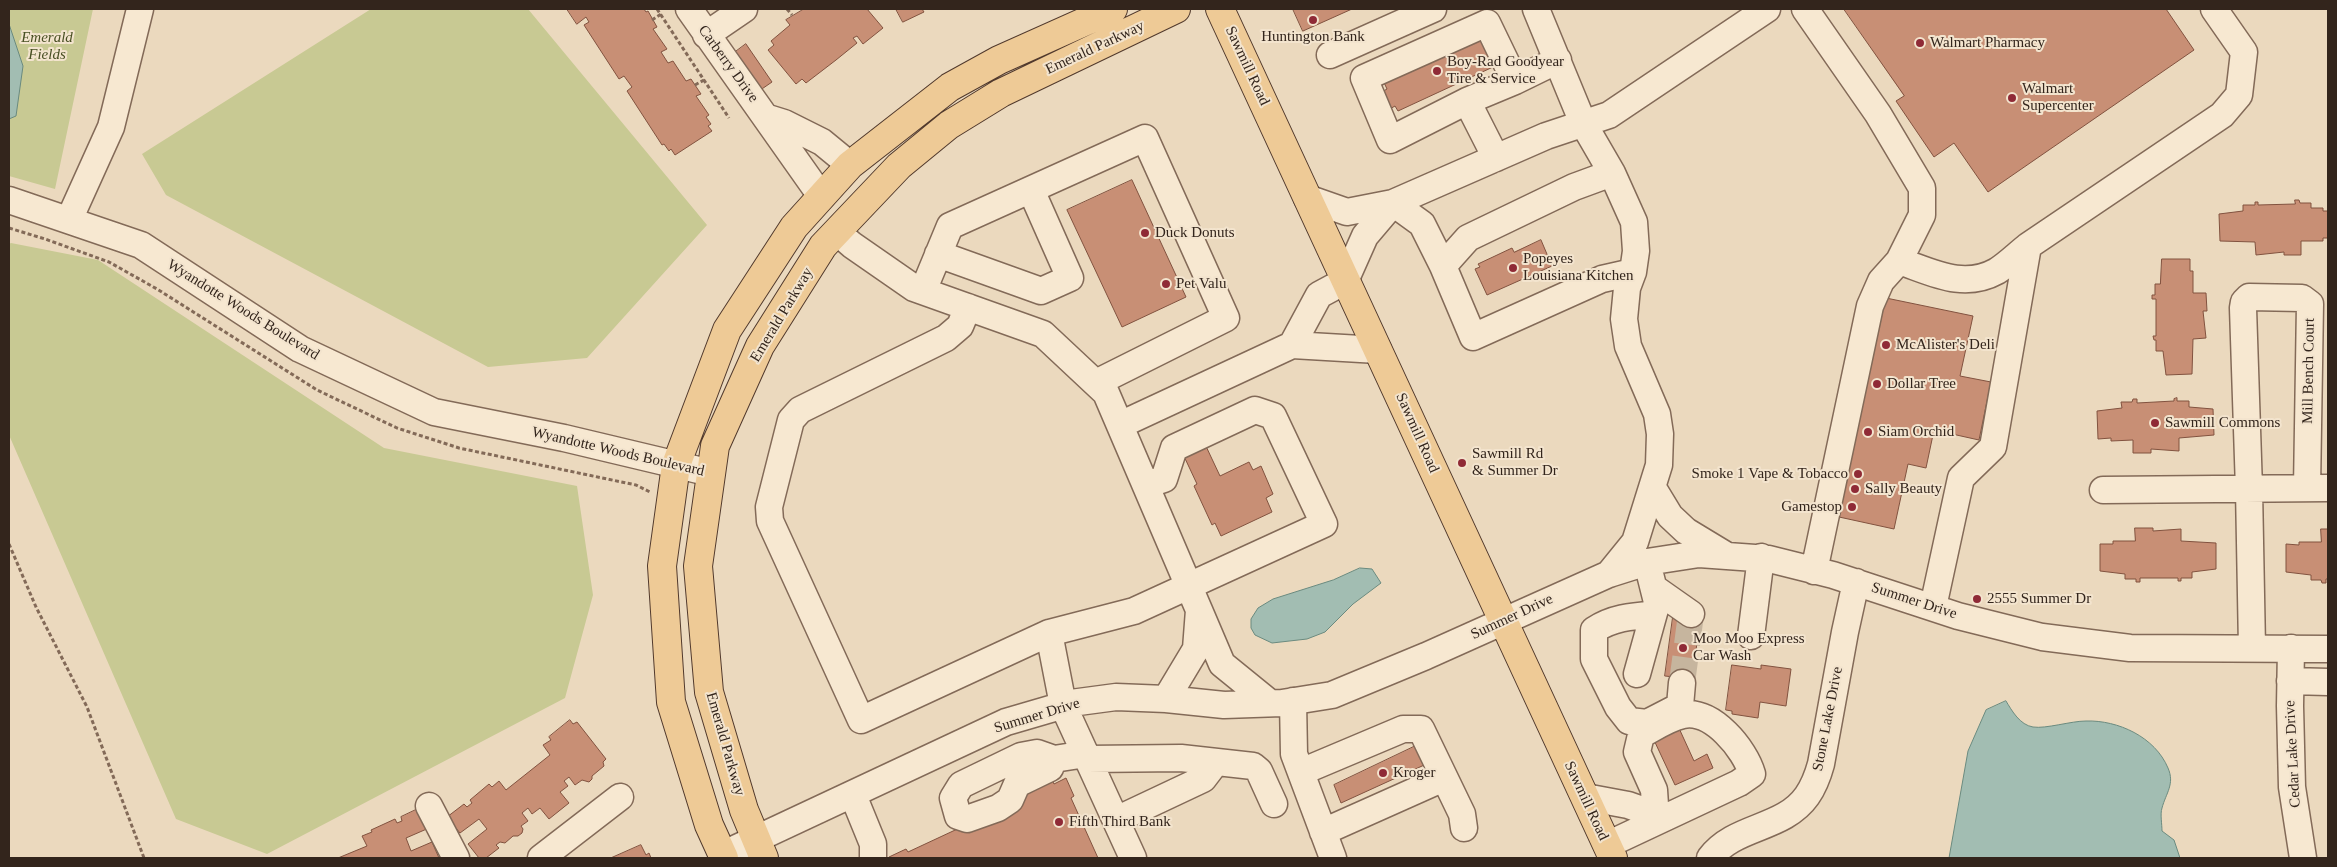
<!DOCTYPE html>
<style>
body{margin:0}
#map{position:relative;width:2337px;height:867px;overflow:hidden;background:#ebd9be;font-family:Georgia,serif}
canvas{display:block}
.frame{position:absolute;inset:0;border:10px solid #33251c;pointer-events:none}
</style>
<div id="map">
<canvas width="2337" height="867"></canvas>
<div class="frame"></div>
</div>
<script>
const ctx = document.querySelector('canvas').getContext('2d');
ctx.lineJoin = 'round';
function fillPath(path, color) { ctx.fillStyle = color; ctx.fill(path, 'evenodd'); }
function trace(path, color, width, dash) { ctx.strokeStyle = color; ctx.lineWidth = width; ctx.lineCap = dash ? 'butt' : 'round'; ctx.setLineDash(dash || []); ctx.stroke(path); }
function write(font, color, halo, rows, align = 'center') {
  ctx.font = font + ' Georgia,serif'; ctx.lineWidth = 4; ctx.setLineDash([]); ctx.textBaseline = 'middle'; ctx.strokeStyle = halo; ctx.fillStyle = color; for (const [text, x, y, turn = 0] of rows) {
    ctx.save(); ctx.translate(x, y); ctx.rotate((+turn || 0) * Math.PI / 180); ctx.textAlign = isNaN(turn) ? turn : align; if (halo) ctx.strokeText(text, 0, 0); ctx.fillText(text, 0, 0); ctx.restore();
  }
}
const green = new Path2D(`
 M9 9H93L55 189 9 176Z
 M371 9H528L707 225 587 358 488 367 166 195 142 154Z
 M11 243 98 260 384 448 577 486 593 595 565 698 267 854 176 819 9 435V244Z`);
const water = new Path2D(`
 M9 24 23 66 16 116 9 119Z
 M1360 568 1372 569 1381 583 1353 604 1325 632 1307 639 1272 643 1255 635 1251 628V619L1258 608 1273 599 1333 580Z
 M2006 701C2012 711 2020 725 2033 727 2046 729 2071 721 2086 721 2118 720 2155 737 2168 768 2175 784 2166 793 2162 808 2160 814 2162 824 2162 831L2174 840 2180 858H1949L1968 751 1986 710Z`);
const building = new Path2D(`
 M567 9H644L646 12 648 11 657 27 653 29 667 49 661 52 668 63 673 61 686 81 691 79 701 94 696 96 709 115 706 117 711 124 708 126 712 131 675 155 671 149 669 151 664 144 662 145 627 91 632 87 624 76 619 79 584 25 589 22 586 17 577 24Z
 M804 9H867L883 28 863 44 857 36 853 38 857 43 836 60 806 83 802 79 796 84 768 50 774 45 771 41 790 25 786 20Z
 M896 9H922L924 12 903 22Z
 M1293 9H1352L1303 31Z
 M1844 9H2166L2194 50 1988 192 1954 143 1934 157 1896 101 1904 96Z
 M1477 32 1493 67 1398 111 1395 106 1388 110 1380 93 1387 89 1381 76Z
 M746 44 772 82 756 93 730 56Z
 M1132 180 1186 297 1122 327 1067 210Z
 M2295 200H2299L2300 203H2311V208H2323V211H2328V238H2323V241H2301V255H2284V252L2256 255 2255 242 2220 241 2219 214 2243 211V205H2255V202H2258V205L2295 204Z
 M1541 240 1552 266 1487 295 1475 269 1480 267 1478 264 1512 248 1514 252Z
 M2162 259H2190V271H2193V293H2206L2207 311H2203L2206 338 2193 339 2192 374 2166 375 2163 351H2156V340H2154L2153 336H2156V299H2152V295H2155V284H2160Z
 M1886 298 1973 316 1960 376 1991 382 1979 440 1934 430 1926 468 1908 464 1894 529 1839 517Z
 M2177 398V401H2189V407L2213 409 2214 435 2179 438V451L2151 449V453H2133V440L2111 441V438L2098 439 2097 411 2122 408 2121 402H2132L2133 399H2137V403L2174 401V399Z
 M1204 442 1220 476 1249 462 1253 470 1261 466 1273 494 1266 498 1272 512 1221 536 1215 523 1212 525 1194 486 1197 484 1182 452Z
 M2135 528H2153V531L2181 529V541L2216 543V569L2192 572V578H2181V581H2178V578H2140V582H2136V579H2125V574L2100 571V544H2113V541H2135Z
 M2321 529H2328V579H2326V583H2322L2321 580H2311V575L2286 572V544L2299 545V542H2321Z
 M1673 617 1700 621 1692 679 1665 676Z
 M1732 665 1761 669V665L1791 669 1786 706 1760 702 1758 718 1732 714V711L1726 710Z
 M570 720 573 724 577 722 606 759 603 762 604 766 592 776V779L589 782 582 780 575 785 569 777 564 781 568 786 560 792 569 803 549 819 540 808 532 814 528 808 522 813 528 821 521 826 523 829 522 833 518 836H513L505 843 500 842 496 845 499 848 486 858H479L468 844 487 829 479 819 460 833 447 817 464 804 467 807 472 803 470 800 489 784 492 787 499 781 506 790 550 755 543 745 551 740 549 737Z
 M1678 726 1694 761 1707 754 1713 768 1675 785 1653 738Z
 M1424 742 1433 761 1341 803 1334 785Z
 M1049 773 1054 784 1066 778 1074 796 1071 798 1098 858H889V857L906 849 908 852 1026 797 1021 786Z
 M420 808 429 828 406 838 411 851 432 842 439 858H338L367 846 362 836 372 832 371 830 395 819 397 823 402 821 401 817Z
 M641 845 646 855 649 853 651 858H611Z`);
const minorTunnel = new Path2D(`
 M1682 683 1691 614`);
const path = new Path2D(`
 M657 9 729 118
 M787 9 792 15
 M652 20 661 14
 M695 85 704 80
 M9 228 45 239 109 262 157 289 317 390 397 428 459 448 636 485 650 492
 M9 544 36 607 87 707 144 858`);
const minor = new Path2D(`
 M689 9 821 196
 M1536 9 1583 123 1612 173 1634 222 1636 251 1633 272 1627 288 1624 319 1628 346 1657 414 1660 434 1659 465 1635 542 1609 574
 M1805 9 1878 114 1922 188V215L1899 261 1881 281 1870 306 1814 571
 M706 35 744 9
 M1330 55 1433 9
 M1515 81 1558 60
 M1467 101 1515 81 1487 23 1364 78 1390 140 1467 101 1496 158
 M768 118 784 123 822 142 850 165
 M1612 173 1574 187 1468 238 1443 266 1473 337 1602 279 1633 272
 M1307 198 1347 212 1393 203 1546 136 1609 115 1767 9
 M9 200 141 245 300 349 434 412 564 438 711 473
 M1393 203 1422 224 1443 266
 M69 220 111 127 140 9
 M837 232 852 245 914 288 1043 334 1106 393 1199 610
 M938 254 1041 291 1070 278 1031 190
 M1899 261C1932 272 1963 290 1997 271 2008 264 2018 254 2028 246
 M923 291 950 226 1145 138 1226 318 1096 383
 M968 307 960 326 946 338 800 410 791 420 769 507 770 521 861 720 1049 633
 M1292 345 1319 295 1345 281 1365 236 1393 203
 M1120 425 1292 345 1378 350
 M1653 488 1670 516 1686 531 1724 554
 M2103 490 2328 488
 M1654 588 1691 614
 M1933 607 1961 478 1993 447 2028 246 2222 115 2239 95 2244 52 2214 9
 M1652 615C1631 616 1612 618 1594 630V659L1618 707 1629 721 1647 723 1680 706 1682 683
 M1751 636 1761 557
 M2252 648 2249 489 2243 308 2244 302 2249 297 2302 298 2310 304 2307 488
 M2291 648 2290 706 2292 787 2303 858
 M1637 674 1657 602 1647 562
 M2290 681 2328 682
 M1166 699 1196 649 1199 610 1222 664 1270 703
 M1293 701 1294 754 1333 858
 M1054 759 1050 768 1017 784 1010 800 998 808 967 819 958 816 953 798 961 785 1021 756 1037 753 1054 759 1086 754
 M1088 759 1181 758 1253 766 1259 771 1274 804
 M1301 772 1403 729H1421L1462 814 1464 828
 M853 795 873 844V858
 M1585 797 1628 805 1645 811 1655 805 1654 790 1637 752 1641 735C1654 728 1668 718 1683 715 1712 709 1745 749 1752 774L1739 783 1607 845
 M429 806 456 858
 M1116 820 1203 779 1216 762
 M1323 832 1444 778
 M722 855 1006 722 1071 703 1116 697 1166 699 1224 705 1282 703 1332 695 1426 656 1609 574 1647 562 1699 554 1769 559 1833 575 1958 616 2042 637 2130 648 2328 649
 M541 858 620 797
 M1133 858 1063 705 1049 633 1134 611 1324 524 1273 416 1255 410 1174 448 1164 479 1146 485
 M1710 858C1735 825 1783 830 1807 796 1814 786 1818 775 1821 764L1845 632 1856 582`);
const major = new Path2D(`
 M1220 9 1613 858
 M724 858 709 825 671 702 662 566 676 465 727 330 794 227 850 165 950 87 999 60 1113 9
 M764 858 744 810 709 692 698 566 715 446 760 346 823 246 899 166 949 125 1001 93 1176 9`);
const markers = [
 [1313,20,5,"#8f2a36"],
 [1920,43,5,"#8f2a36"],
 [1437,71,5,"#8f2a36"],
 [2012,98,5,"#8f2a36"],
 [1145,233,5,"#8f2a36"],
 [1513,268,5,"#8f2a36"],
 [1166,284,5,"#8f2a36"],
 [1886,345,5,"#8f2a36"],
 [1877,384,5,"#8f2a36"],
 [2155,423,5,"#8f2a36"],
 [1868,432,5,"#8f2a36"],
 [1462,463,5,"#8f2a36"],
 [1858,474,5,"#8f2a36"],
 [1855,489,5,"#8f2a36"],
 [1852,507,5,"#8f2a36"],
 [1977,599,5,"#8f2a36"],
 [1683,648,5,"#8f2a36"],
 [1383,773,5,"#8f2a36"],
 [1059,822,5,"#8f2a36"]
];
const poiNames = [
 ["Huntington Bank",1313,37,"center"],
 ["Walmart Pharmacy",1930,43],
 ["Boy-Rad Goodyear",1447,62],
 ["Tire & Service",1447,79],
 ["Walmart",2022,89],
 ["Supercenter",2022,106],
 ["Duck Donuts",1155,233],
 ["Popeyes",1523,259],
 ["Louisiana Kitchen",1523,276],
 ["Pet Valu",1176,284],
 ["McAlister's Deli",1896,345],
 ["Dollar Tree",1887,384],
 ["Sawmill Commons",2165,423],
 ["Siam Orchid",1878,432],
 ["Sawmill Rd",1472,454],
 ["& Summer Dr",1472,471],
 ["Smoke 1 Vape & Tobacco",1848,474,"right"],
 ["Sally Beauty",1865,489],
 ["Gamestop",1842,507,"right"],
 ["2555 Summer Dr",1987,599],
 ["Moo Moo Express",1693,639],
 ["Car Wash",1693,656],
 ["Kroger",1393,773],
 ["Fifth Third Bank",1069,822]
];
const parkNames = [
 ["Emerald",47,38],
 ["Fields",47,55]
];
const streetNames = [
 ["Emerald Parkway",1095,48,-25],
 ["Carberry Drive",728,64,54],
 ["Sawmill Road",1247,66,65],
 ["Wyandotte Woods Boulevard",243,310,32],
 ["Emerald Parkway",782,315,-59],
 ["Mill Bench Court",2309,371,-89],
 ["Sawmill Road",1417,433,66],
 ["Wyandotte Woods Boulevard",618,452,13],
 ["Summer Drive",1914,601,18],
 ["Summer Drive",1512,617,-25],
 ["Summer Drive",1037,716,-17],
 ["Stone Lake Drive",1828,719,-79],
 ["Emerald Parkway",725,744,74],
 ["Cedar Lake Drive",2293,754,-93],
 ["Sawmill Road",1586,801,65]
];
fillPath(green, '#c8c993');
fillPath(water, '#a2bdb2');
trace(water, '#6a8a7f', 1);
fillPath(building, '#c88f75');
trace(building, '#81523f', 1);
trace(minorTunnel, '#c6b59e', 26, [26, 13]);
trace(minor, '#836a58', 29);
trace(major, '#51392c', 30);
trace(path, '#836a58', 3, [4, 2.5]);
trace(minor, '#f7e8d1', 26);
trace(major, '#eeca96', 28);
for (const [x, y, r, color] of markers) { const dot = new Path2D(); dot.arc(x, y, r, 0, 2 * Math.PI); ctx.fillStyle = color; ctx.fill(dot); trace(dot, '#f3e4ce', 2); }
write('15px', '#33251c', '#f3e4ce', poiNames, 'left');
write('italic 15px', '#484f23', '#f3e4ce', parkNames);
write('15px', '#33251c', '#f3e4ce', streetNames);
</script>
